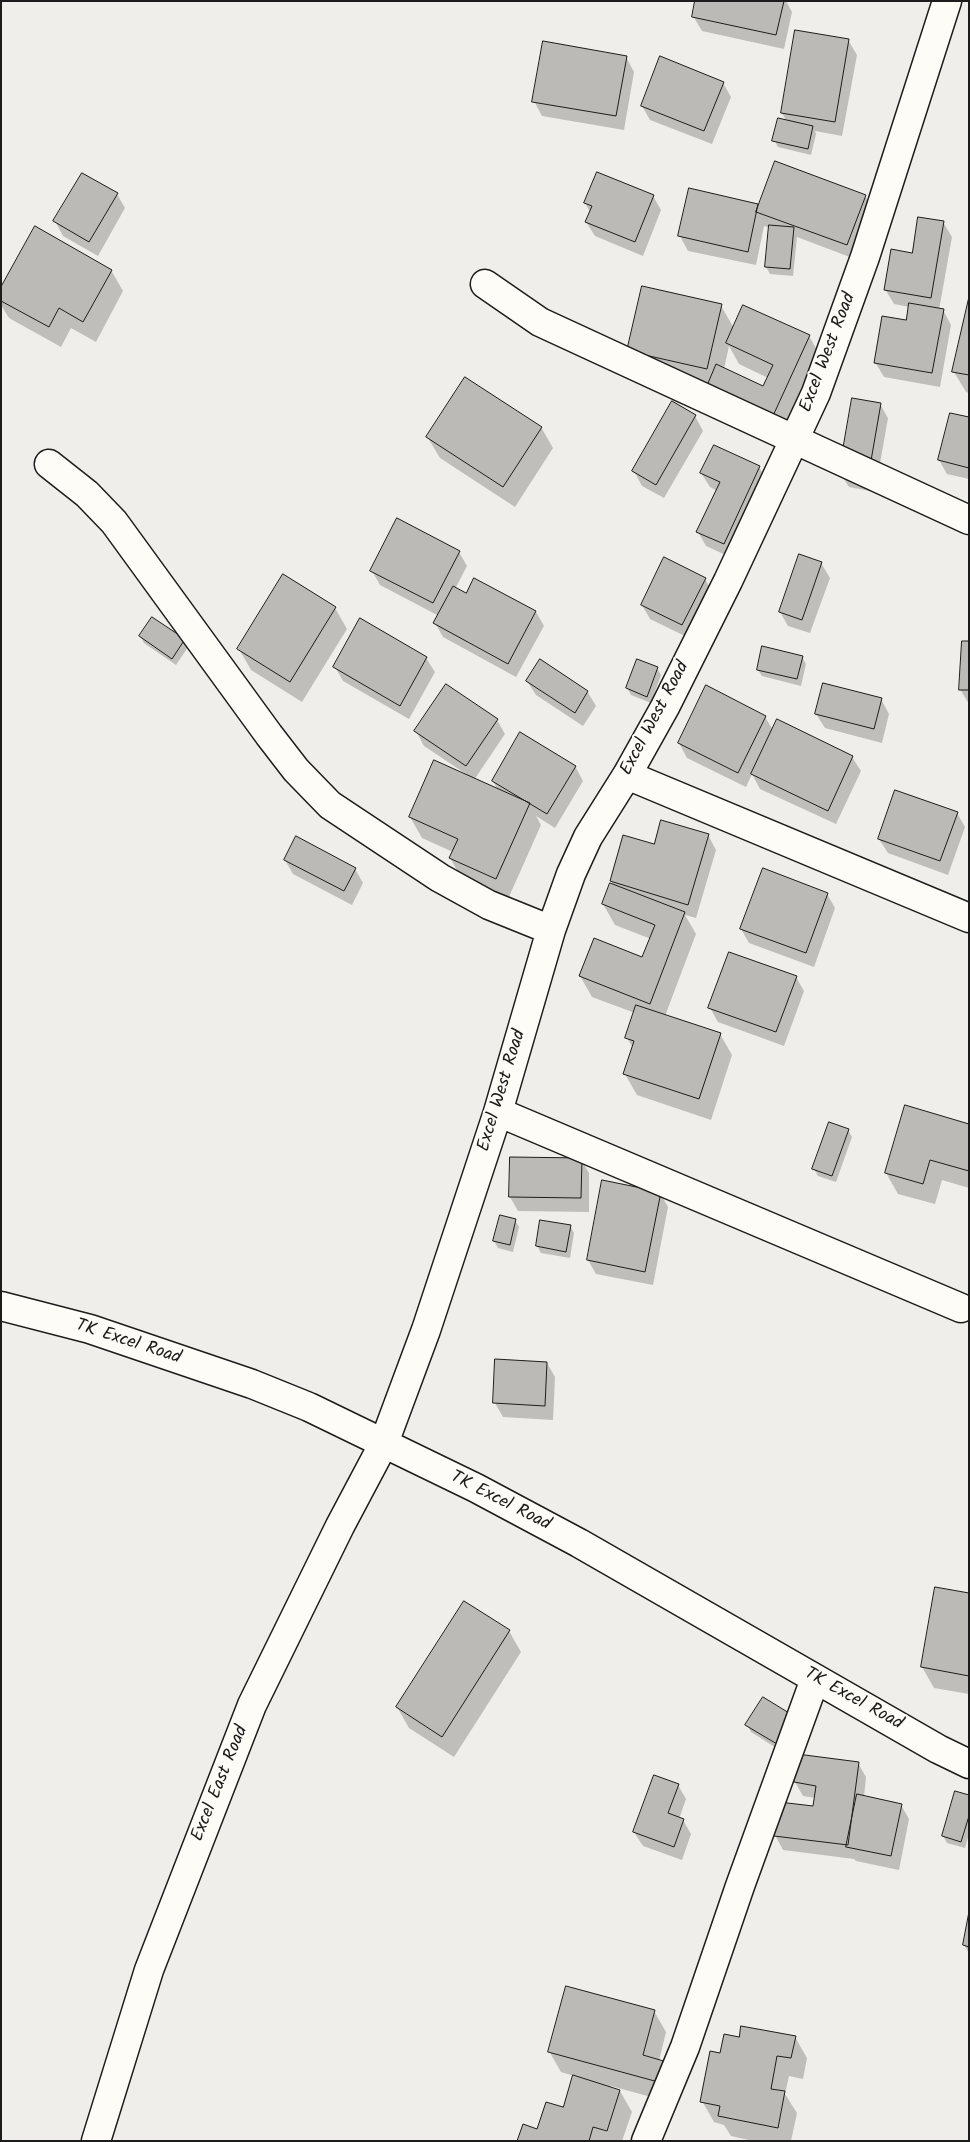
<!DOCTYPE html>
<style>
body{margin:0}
#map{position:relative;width:970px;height:2142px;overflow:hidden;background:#f0eeea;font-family:Kalam,sans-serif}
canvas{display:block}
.frame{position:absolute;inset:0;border:2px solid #1c1c1c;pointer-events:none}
</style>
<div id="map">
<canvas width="970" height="2142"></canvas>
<div class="frame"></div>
</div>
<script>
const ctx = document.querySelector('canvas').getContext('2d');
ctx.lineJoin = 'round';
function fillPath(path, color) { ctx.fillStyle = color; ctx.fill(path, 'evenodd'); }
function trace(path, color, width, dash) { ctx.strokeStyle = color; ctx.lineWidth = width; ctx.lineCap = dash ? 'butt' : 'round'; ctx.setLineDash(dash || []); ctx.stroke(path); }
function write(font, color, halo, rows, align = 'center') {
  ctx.font = font + ' Kalam,sans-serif'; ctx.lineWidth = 4; ctx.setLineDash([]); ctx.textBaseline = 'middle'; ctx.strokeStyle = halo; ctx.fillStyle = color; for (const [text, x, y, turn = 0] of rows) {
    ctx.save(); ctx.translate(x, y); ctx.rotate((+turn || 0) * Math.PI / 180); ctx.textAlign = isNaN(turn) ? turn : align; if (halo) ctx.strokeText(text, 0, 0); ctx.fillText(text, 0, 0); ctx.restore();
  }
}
const shadow = new Path2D(`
 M697 1H786L792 12 784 49 702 31 693 16Z
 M848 40 857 55 842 136 815 131 816 134 811 155 778 147 774 140 787 122 782 113Z
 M626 57 634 72 624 130 542 116 534 101Z
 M723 83 731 97 712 144 650 120 642 106Z
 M690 190 760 206 865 196 873 210 855 259 797 237 793 276 770 274 766 267 770 228 764 226 756 265 688 251 680 236Z
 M117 194 125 208 98 256 63 236 55 221Z
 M653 196 661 210 643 256 595 236 586 222 590 212 585 203Z
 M943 222 952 237 939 310H943L951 325 940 387 884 377 875 362 907 322 910 307 894 304 885 289 913 254Z
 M111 270 123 291 96 342 71 328 61 347 9 318 1 305V290Z
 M969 302V393L966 392 954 372Z
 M721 306 734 328 809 336 821 357 784 438 628 351ZM729 346 739 364 768 378 764 387 724 369Z
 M880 404 888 418 875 492 849 487 840 473Z
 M695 416 703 431 664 498 642 486 634 471Z
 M969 418V479L947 474 939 460Z
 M541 427 553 448 515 507 440 458 428 438Z
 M759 467 767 481 732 558 706 546 698 532 717 491 710 487 701 473Z
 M459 552 467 566 455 589 466 595 474 579 536 612 544 626 516 677 443 637 435 623 439 616 380 585 372 571Z
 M821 563 830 578 810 633 788 626 780 612Z
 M284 576 335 608 347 629 302 702 251 670 239 649Z
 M705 579 713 593 691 639 650 619 642 605Z
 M140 636 184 640 188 647 176 665 144 643Z
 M969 643V704L960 689Z
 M802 657 806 664 801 686 762 676 758 670Z
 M426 658 435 672 409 719 343 681 335 667Z
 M657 668 661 675 651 703 631 695 627 688Z
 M527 681 587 691 596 706 583 726 536 695Z
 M881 699 889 714 882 743 825 728 816 714Z
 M765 717 773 730 852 757 861 771 836 824 760 789 752 774 746 787 687 758 679 743Z
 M497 720 505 734 474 780 498 790 493 781 575 766 583 781 555 828 536 816 541 825 508 899 462 879 450 858 453 852 422 838 410 817 466 774 424 746 416 731Z
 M957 813 965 827 948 875 888 853 879 839Z
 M708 835 716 850 696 918 685 915 696 934 665 1016 720 1034 732 1055 711 1120 637 1095 625 1074 633 1048 627 1038 635 1013 592 997 580 976 643 958 651 939 615 925 603 904 614 886 611 881 655 845Z
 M285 860 355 869 363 883 352 905 293 874Z
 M827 894 835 908 814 967 749 943 741 929Z
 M796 977 804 991 784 1046 718 1022 710 1008Z
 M969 1125V1188L942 1180 935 1204 898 1194 886 1173Z
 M848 1130 852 1137 836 1182 818 1176 814 1169Z
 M581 1159 589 1173V1212L518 1211 510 1197Z
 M660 1193 668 1207 653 1285 596 1274 588 1260Z
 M515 1220 519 1227 513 1252 498 1248 494 1241Z
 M570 1226 574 1233 570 1258 541 1253 537 1246Z
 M547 1363 555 1377 553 1420 503 1417 495 1403Z
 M969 1594V1694L934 1688 922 1667Z
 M509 1631 521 1652 454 1757 409 1728 397 1707Z
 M763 1698 781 1751 751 1732 747 1725Z
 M858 1763 866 1777 864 1797 901 1805 909 1819 899 1870 856 1861 854 1859 783 1850 775 1835 814 1808 816 1798 803 1796 795 1782Z
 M678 1785 686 1799 679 1819 683 1820 691 1834 682 1860 643 1846 634 1832Z
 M969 1796V1834L965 1848 947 1843 943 1836Z
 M969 1919V1953L964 1945Z
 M654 2011 666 2032 659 2061 673 2103 611 2086V2088L620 2091 632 2112 622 2141H519L538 2131 563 2109 574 2076 561 2072 549 2051Z
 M795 2037 807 2058 803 2079 789 2076 785 2094 797 2113 791 2141H753L731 2136 724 2125 714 2122 702 2101 740 2039Z`);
const building = new Path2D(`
 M695 1H784L776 35 692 17Z
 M795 30 849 39 835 122 781 113Z
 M543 41 627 56 616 116 532 102Z
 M660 56 724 82 704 131 641 106Z
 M778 118 813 126 808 149 772 141Z
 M775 161 866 195 847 245 756 212Z
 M597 172 654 195 635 242 585 222 592 206 584 203Z
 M82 173 118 193 89 242 53 221Z
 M689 188 758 204 748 252 678 236Z
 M918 217 944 221 931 298 884 290 891 249 912 253Z
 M769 225 794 227 790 269 765 267Z
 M35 226 112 270 83 322 59 308 49 327 1 301V287Z
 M642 286 722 304 707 369 627 351Z
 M969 297V375L952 372Z
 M909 303 944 309 932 373 874 363 882 316 906 320Z
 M743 305 810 335 772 418 706 388 716 364 763 386 773 365 726 343Z
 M465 377 542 427 503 487 426 437Z
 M852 398 881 403 868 478 839 473Z
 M672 401 696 415 656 485 632 471Z
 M950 413 969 417V468L938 460Z
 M714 445 760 466 724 544 696 532 720 482 700 473Z
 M397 518 460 551 433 603 370 571Z
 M799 554 822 562 802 620 779 612Z
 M664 557 706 578 682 625 641 605Z
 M283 574 336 607 290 682 237 649Z
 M474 578 536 611 508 664 433 623 453 586 466 593Z
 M152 617 185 639 172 659 139 636Z
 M360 618 427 657 400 706 333 667Z
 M962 641H969V690H959Z
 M762 646 803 656 797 679 757 670Z
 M540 659 588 691 575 713 526 681Z
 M637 659 658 667 647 697 626 688Z
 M823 683 882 698 874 729 815 714Z
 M446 684 498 719 466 766 414 731Z
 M706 685 766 716 738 773 678 743Z
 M777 719 853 756 828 811 751 774Z
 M520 732 576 766 547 814 492 781Z
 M434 760 530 803 496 879 449 858 458 839 409 817Z
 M895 790 958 812 940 861 878 839Z
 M661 820 709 834 688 905 610 881 623 835 654 844Z
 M296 836 356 868 344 891 284 860Z
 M763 868 828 893 806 953 740 929Z
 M610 883 685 912 650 1004 579 976 594 938 642 957 655 925 602 904Z
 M729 952 797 976 776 1032 708 1008Z
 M636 1005 721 1033 699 1099 623 1074 634 1041 625 1038Z
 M905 1105 969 1124V1171L930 1160 923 1184 885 1173Z
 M829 1122 849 1129 832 1176 812 1169Z
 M510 1157 582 1158 581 1198 509 1197Z
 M602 1180 661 1192 645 1272 587 1260Z
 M500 1215 516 1219 510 1245 493 1241Z
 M540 1220 571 1225 566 1252 536 1246Z
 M495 1359 547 1362 545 1406 493 1403Z
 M935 1587 969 1593V1676L921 1667Z
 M464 1601 510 1630 442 1737 396 1707Z
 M763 1697 794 1716 777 1744 745 1725Z
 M797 1754 859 1762 848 1845 774 1836 779 1802 813 1806 816 1786 794 1782Z
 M654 1775 679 1784 668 1813 684 1819 674 1847 633 1832Z
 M955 1791 969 1795V1816L961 1842 942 1836Z
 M857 1794 902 1804 891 1856 846 1847Z
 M969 1912V1947L963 1945Z
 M566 1986 655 2010 643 2055 667 2062 662 2083 548 2052Z
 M741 2026 796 2036 791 2058 777 2056 771 2089 785 2091 778 2128 718 2116 720 2106 700 2102 710 2051 720 2053 724 2034 739 2037Z
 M573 2075 620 2090 607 2131 593 2127 589 2141H517L523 2124 537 2129 546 2102 563 2107Z`);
const street = new Path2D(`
 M485 284 540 322 969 520
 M49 464 87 494 114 522 269 735 296 770 330 805 440 878 489 905 551 930
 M627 775 969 918
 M498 1112 961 1308
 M1 1306 90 1329 252 1384 309 1407 476 1488 579 1543 938 1749 969 1764
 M96 2141 149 1970 252 1705 340 1526 384 1443 426 1330 498 1112 551 930 571 874 588 837 627 775 665 707 728 581 816 393 865 257 947 1
 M646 2141 685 2047 740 1886 815 1679`);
const streetNames = [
 ["Excel West Road",829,353,-69],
 ["Excel West Road",656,719,-62],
 ["Excel West Road",503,1091,-73],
 ["TK Excel Road",128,1343,18],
 ["TK Excel Road",500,1502,27],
 ["TK Excel Road",853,1700,29],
 ["Excel East Road",221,1784,-68]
];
fillPath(shadow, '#0003');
fillPath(building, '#bbbab6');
trace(building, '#1c1c1c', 1);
trace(street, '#1c1c1c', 31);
trace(street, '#fdfcf7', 28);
write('18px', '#1c1c1c', '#fdfcf7', streetNames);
</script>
